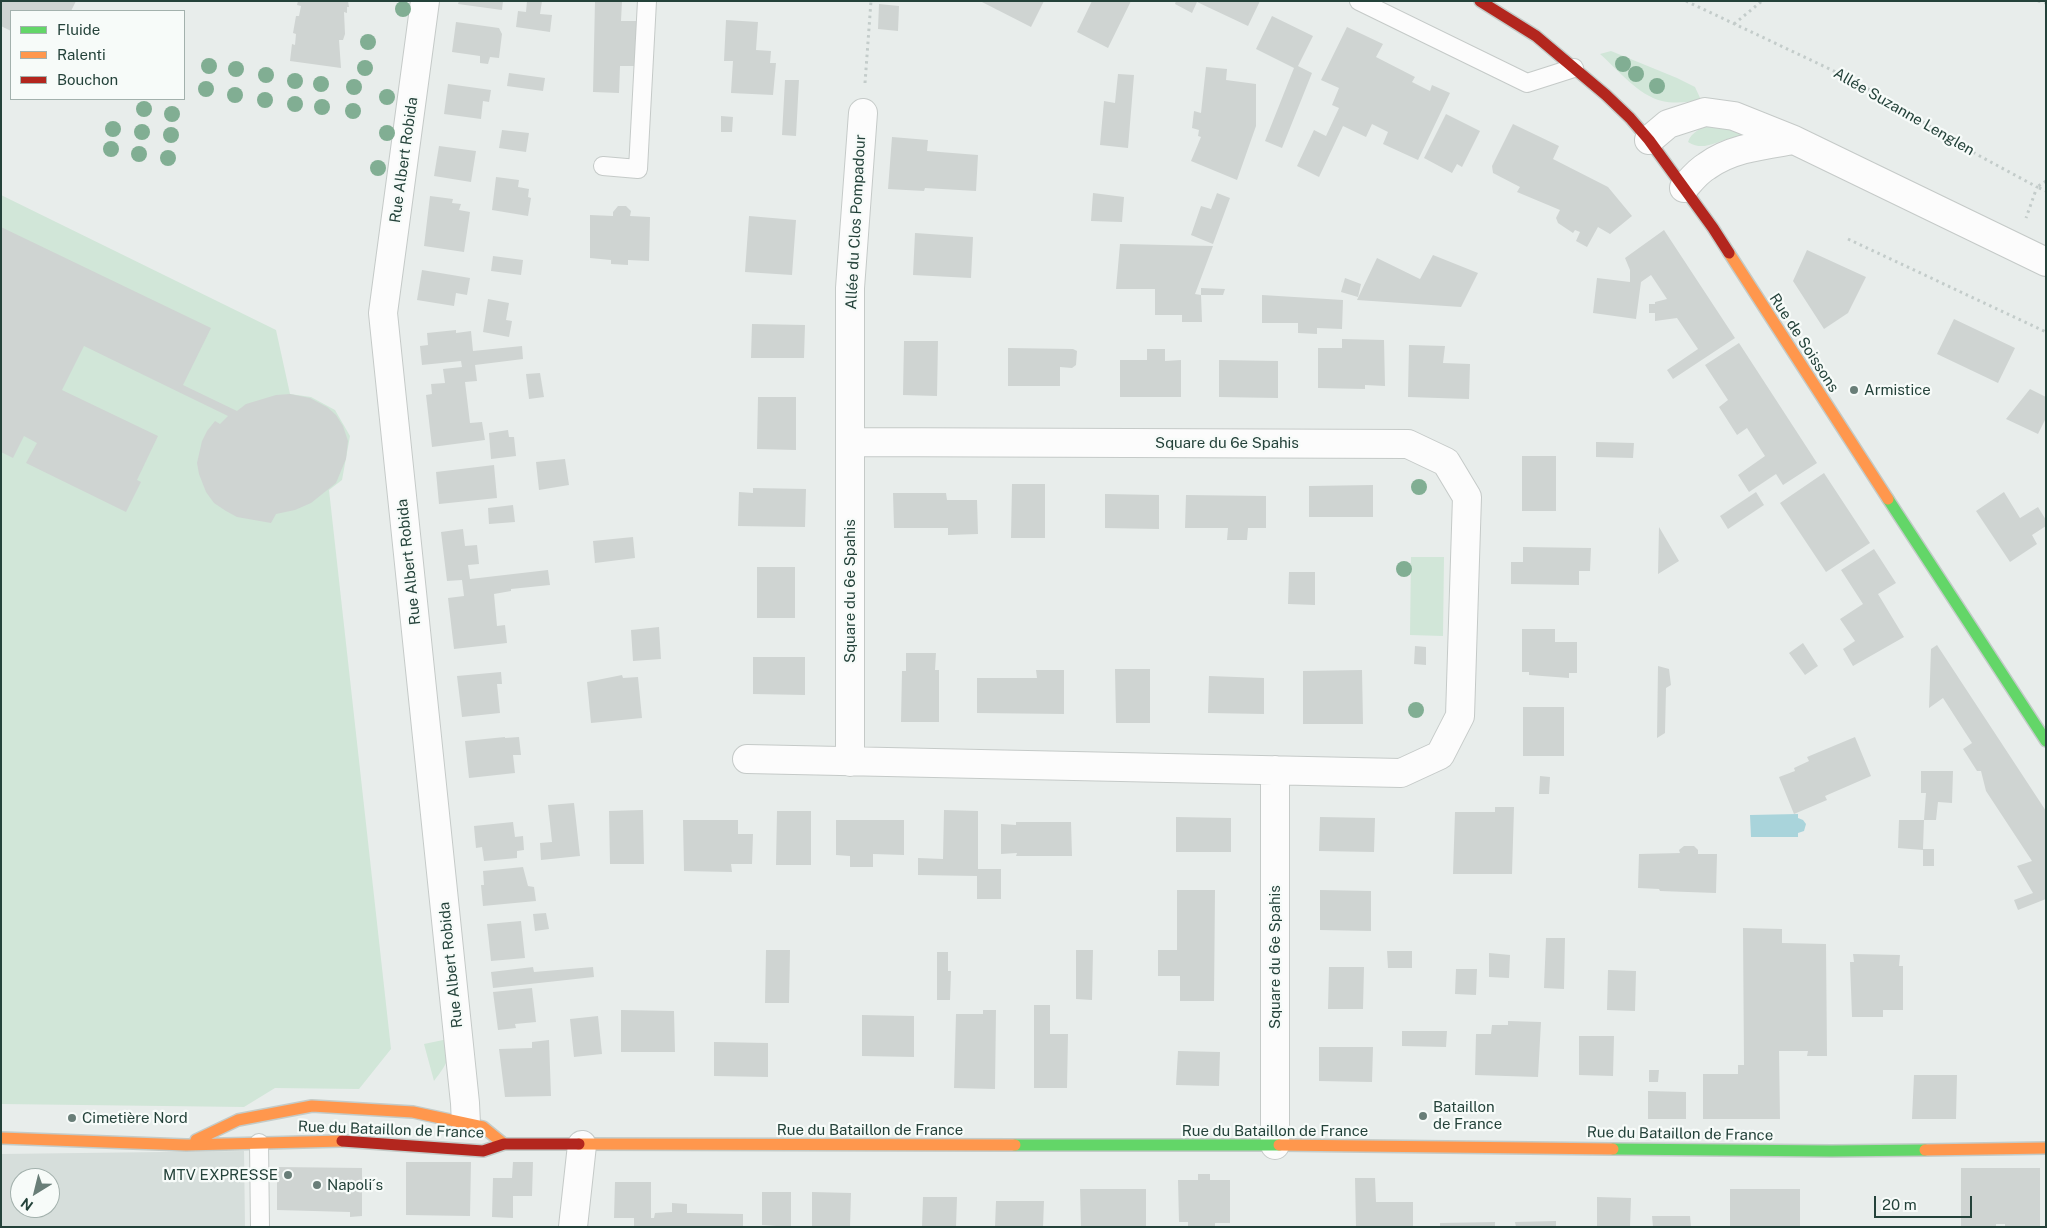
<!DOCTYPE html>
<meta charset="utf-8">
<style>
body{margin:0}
#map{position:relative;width:2047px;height:1228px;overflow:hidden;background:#e8edeb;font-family:"Public Sans",sans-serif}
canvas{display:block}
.frame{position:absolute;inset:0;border:2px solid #24423a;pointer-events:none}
.legend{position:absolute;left:10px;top:10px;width:175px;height:90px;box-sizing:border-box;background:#f7fbf9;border:1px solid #a3b1ad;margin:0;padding:6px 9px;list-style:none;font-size:15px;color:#24423a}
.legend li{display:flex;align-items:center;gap:10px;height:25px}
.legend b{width:25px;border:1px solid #a3b1ad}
.north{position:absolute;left:10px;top:1168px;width:50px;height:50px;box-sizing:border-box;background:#f7fbf9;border:1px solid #a3b1ad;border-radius:50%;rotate:216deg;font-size:14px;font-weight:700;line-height:20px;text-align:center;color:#24423a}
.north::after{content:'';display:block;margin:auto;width:18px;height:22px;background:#697e78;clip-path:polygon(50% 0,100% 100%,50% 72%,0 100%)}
.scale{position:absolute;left:1874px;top:1196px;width:98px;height:22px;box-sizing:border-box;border:2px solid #24423a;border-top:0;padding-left:6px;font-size:15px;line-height:18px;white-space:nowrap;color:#24423a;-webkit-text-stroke:4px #f7fbf9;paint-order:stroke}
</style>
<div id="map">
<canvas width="2047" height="1228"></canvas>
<div class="frame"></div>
<ul class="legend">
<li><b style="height:6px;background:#63d668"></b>Fluide</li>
<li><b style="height:6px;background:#ff974d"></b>Ralenti</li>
<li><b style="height:6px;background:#b3261e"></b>Bouchon</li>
</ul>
<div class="north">N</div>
<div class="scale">20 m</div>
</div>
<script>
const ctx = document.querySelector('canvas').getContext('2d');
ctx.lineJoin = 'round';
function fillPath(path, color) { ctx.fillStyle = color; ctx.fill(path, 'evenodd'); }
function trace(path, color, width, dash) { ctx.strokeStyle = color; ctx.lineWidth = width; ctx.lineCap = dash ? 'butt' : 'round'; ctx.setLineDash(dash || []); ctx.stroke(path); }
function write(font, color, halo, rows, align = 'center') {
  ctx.font = font + ' "Public Sans",sans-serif'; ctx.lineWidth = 4.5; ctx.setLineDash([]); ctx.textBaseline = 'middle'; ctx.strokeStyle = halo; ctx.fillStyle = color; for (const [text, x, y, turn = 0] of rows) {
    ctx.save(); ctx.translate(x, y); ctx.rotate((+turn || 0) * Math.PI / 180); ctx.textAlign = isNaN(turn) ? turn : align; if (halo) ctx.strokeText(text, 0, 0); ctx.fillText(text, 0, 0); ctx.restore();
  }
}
const built = new Path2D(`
 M244 1151 245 1227H1V1154ZM20 1178H50V1208H20Z`);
const green = new Path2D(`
 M1611 51 1677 78 1695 87 1701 100C1689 102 1675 104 1662 101 1638 95 1618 70 1600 54Z
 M1710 124H1735L1749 136C1742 137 1734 137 1728 139 1713 143 1703 151 1688 142 1691 132 1702 128 1710 124Z
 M1 195 276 330 290 394 311 397 335 410 350 436 342 480 329 490 391 1049 359 1089 275 1088 244 1107 1 1104Z
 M1411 557H1444L1443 636 1410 635Z
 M448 1039C451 1059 446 1065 434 1081L424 1044Z`);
const water = new Path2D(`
 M1798 814V818L1803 820 1806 824 1804 831 1798 833V837H1751L1750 815Z`);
const building = new Path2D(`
 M1 1H76L71 11H11V31L1 26Z
 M298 1H348L349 7H347V13L344 12 345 34 343 40H339L341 68 290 61 292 44 295 45 296 34 293 33 296 16H299L301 6 297 5Z
 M459 1H503L502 10 458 4Z
 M527 1H542L540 14 552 15 550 32 516 27 518 11 526 12Z
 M595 1H622L621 21H638L636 66H620L619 93 593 92Z
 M980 1H1044L1031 27Z
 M1092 1H1131L1108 48 1077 32Z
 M1176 1H1260L1248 26 1197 2 1192 13 1175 4Z
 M879 4 899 6 898 31 878 29Z
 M1272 16 1313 36 1298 66 1312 73 1282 148 1265 141 1294 68 1256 49Z
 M726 20 758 22 756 50 771 51 770 63H776L773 95 731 93 733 61H724Z
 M456 22 499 28 502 34 499 58 490 57 488 64 480 63V56L452 52Z
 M1347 27 1383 44 1376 57 1415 77 1412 82 1430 91 1432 85 1450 93 1418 160 1383 144 1388 132 1372 124 1366 137 1343 126 1319 177 1297 166 1314 130 1326 136 1339 108 1332 105 1339 88 1321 80Z
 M1206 67 1227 69 1226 80 1256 84V126L1237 180 1191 161 1201 137 1198 136 1199 130 1192 128 1194 111 1201 113Z
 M509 73 545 78 543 91 507 86Z
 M1118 74 1134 75 1128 148 1100 145 1104 101 1115 103Z
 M785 80H799L796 136 782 135Z
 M448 84 491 90 489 102 483 101 481 119 444 114Z
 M1446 114 1480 131 1462 167 1457 164 1452 173 1424 158Z
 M721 116 733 117 732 132H721Z
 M1513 124 1559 146 1553 159 1608 187 1632 216 1610 234 1598 227 1587 247 1576 241 1580 232 1575 230 1573 233 1558 223 1556 218 1560 210 1517 192 1520 187 1493 173 1492 166Z
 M502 130 529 133 526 152 499 148Z
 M892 137 928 140 927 151 978 155 976 191 925 188 924 191 888 189Z
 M439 146 476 151 471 182 434 176Z
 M496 177 519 180 518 187 529 189 528 197 531 198 528 216 492 210Z
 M1093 193 1124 197 1122 222 1091 221Z
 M1217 193 1230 198 1213 244 1191 235 1201 206 1211 209Z
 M430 196 453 199 452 203 461 204 459 210 470 212 464 252 424 246Z
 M618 206H626L631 211 630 216 650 217 649 261 628 260V265L611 264V260L590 258V215L613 216V212Z
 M749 216 796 220 792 275 745 272Z
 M1 227 211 328 183 385 237 411 246 404 276 395 290 394 310 398 327 407 336 415 343 426 348 441 346 459 336 483 311 503 295 510 276 514 271 523 237 517 226 511 214 503 206 492 199 474 197 463 202 441 207 431 215 421 220 424 228 416 84 346 62 390 158 436 137 480 141 482 126 512 26 463 37 443 24 436 13 458 1 452Z
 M1664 230 1735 338 1673 379 1667 370 1698 349 1677 318 1655 321V313H1649V304H1655V302L1667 299 1651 275 1641 282 1636 319 1593 313 1597 278 1630 282V270L1625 258Z
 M915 233 973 237 971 278 913 275Z
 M1120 244 1213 246 1195 294 1201 295 1202 322H1182V315H1155V289H1116Z
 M1807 250 1866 277 1848 313 1824 329 1793 281Z
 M1433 255 1478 273 1461 307 1357 300 1377 258 1420 279Z
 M493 256 523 260 521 275 491 271Z
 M422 270 470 278 467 295 456 293 454 306 417 300Z
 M1345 278 1361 284 1358 297 1341 292Z
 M1201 288 1225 289 1223 295H1201Z
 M1262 295 1343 300 1342 329 1317 328V334L1298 333V323H1262Z
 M488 299 509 303 506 320 512 321 509 337 483 332Z
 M1954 319 2015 348 1998 383 1937 354Z
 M752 324 805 325 804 358H751Z
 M456 330V333L471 331 473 351 522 346 523 359 475 365 477 381 465 382 470 423 482 422 485 440 432 447 426 395 432 394 431 384 445 383 443 369 462 367 461 361 422 365 420 346 428 345 427 333Z
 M1342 339 1384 340 1385 386 1365 385V389L1318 388V348H1342Z
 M904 341H938L937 396 903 395Z
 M1739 343 1817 463 1783 485 1776 474 1749 492 1738 475 1765 456 1747 428 1737 435 1719 407 1728 400 1705 365Z
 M1409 345 1445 346 1443 363 1470 364 1469 399 1408 397Z
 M1008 348 1073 349 1077 351 1076 365 1072 368 1060 367V386H1008Z
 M1147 349H1165V361L1181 360V397H1120V360H1147Z
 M1219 360 1278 361V398L1219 397Z
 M540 373 544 397 529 399 526 374Z
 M2030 389 2046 397V418L2038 434 2006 419Z
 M758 397H796V450L757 449Z
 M508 430 509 437H514L516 456 491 459 489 433Z
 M1596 442 1634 443 1633 458 1596 457Z
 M1522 456H1556V511H1522Z
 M565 459 569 485 539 490 536 462Z
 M494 465 497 498 439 504 436 472Z
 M1824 473 1870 543 1826 572 1780 503Z
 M1012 484H1045V538H1011Z
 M1373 485V517H1309V486Z
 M753 488 806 489 805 527 738 526 739 492 753 493Z
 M1756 492 1764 505 1728 529 1720 516Z
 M2004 492 2020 518 2038 507 2046 520V526L2032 535 2037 544 2010 562 1976 511Z
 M893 493H946L947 500H977L978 534 948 535V528H894Z
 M1105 494 1159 495V529L1105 528Z
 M1186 495 1266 496V528H1248L1247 540H1227L1228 528H1185Z
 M513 505 515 522 489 524 488 508Z
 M1659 527 1679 561 1658 574Z
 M463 529 465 546 477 545 479 564 468 565 470 579 548 570 550 585 511 589V591L494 594 497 626 505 625 507 643 454 649 448 598 464 596 462 580 447 581 441 532Z
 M633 537 635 558 595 563 593 541Z
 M1523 547 1591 548 1590 571H1579V585L1511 584V562H1523Z
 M1874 549 1896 583 1878 594 1904 637 1853 666 1843 649 1855 641 1840 619 1863 604 1841 570Z
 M757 567H795V618H757Z
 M1289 572H1315V605L1288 604Z
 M659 627 661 659 633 661 631 630Z
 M1522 629H1555V642H1577V673H1569V678L1529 675V672H1522Z
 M1803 643 1818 666 1805 675 1789 653Z
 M1937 645 2046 811V899L2018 910 2014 900 2033 893 2017 866 2032 861 1986 791 1981 771H1977L1963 749 1972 743 1943 698 1929 708 1931 649Z
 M1415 646 1426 647V665L1414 664Z
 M906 653H936L935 670H939V722H901L902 671H906Z
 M753 657H805V695L753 694Z
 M1658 666 1669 669 1671 685 1666 688 1665 733 1657 738Z
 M1115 669H1150V723H1116Z
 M1036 670H1064V714L977 713V678H1037Z
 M1362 670 1363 724H1303V671Z
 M501 672 502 684H497L500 713 462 717 457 676Z
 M622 675 623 678 638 677 642 718 591 723 587 682Z
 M1209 676 1264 678V714L1208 713Z
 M1523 707H1564V756H1523Z
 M505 737V738L519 737 521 755H513L515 773 469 778 465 741Z
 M1855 737 1871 776 1825 796 1827 800 1794 814 1779 777 1795 771 1794 768 1809 761 1807 757Z
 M1921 771H1953L1952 803 1938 802 1936 820H1924L1926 793H1921Z
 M1540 776 1550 777 1549 794H1539Z
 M574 803 580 856 541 860 540 843 552 842 548 805Z
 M1495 807H1514L1512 874H1453L1455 812H1495Z
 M643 810 644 864H610L609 811Z
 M944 810 978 811V869H1001V899H977V876L918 875V858L943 859Z
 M777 811H811V865H776Z
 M1176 817 1231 818V852H1176Z
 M1320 817 1375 818 1374 852 1319 851Z
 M683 820H738V834H753L752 864H731L732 872 684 871Z
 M836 820H904V855L873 854V867H850V856L836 855Z
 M1899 820H1924L1923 849H1934V866H1923V850L1898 848Z
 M513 822 515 837 523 836 524 850 517 851V858L484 861 482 847 476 848 474 826Z
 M1016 822H1071L1072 856H1016L1017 853 1001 854V824L1016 825Z
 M1684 846H1694L1698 850V854H1717L1716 893 1660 891 1659 889 1638 888 1639 854 1680 853 1679 850Z
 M523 867 528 886 534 887 536 901 483 906 481 885H484L483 871Z
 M1177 890H1215L1214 1001H1180V976H1158V950H1177Z
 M1320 890 1371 891V931L1320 930Z
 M546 913 549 929 535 931 533 914Z
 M521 921 525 958 491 961 487 924Z
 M1743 928 1782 929V943L1826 944 1827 1056H1807L1808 1051H1779L1780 1119H1703V1074H1738V1065H1744Z
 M1546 938H1565L1564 989 1544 988Z
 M766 950H790L789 1003H765Z
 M1076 950H1093L1092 1000 1076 999Z
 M1387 951H1412V968H1388Z
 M937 952H948V971H951L950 1000H937Z
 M1489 953 1510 955 1509 978 1489 977Z
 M1853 954 1900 955 1899 966H1903V1010H1883V1017H1852L1850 962H1854Z
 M533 967 534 972 593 967 594 977 493 988 491 972Z
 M1329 967H1364L1363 1009H1328Z
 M1456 969H1477L1476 995 1455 994Z
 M1608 970 1636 971 1635 1011 1607 1010Z
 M532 988 536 1022 515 1024 516 1028 498 1030 493 992Z
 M1034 1005H1050V1034H1068L1067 1088H1034Z
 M621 1010 674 1011 675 1052H621Z
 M983 1010H996L995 1089 954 1088 956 1014H983Z
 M862 1015 914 1016V1057L862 1056Z
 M598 1016 602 1054 574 1057 570 1019Z
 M1508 1021 1541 1022 1538 1077 1475 1075 1476 1034H1491L1492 1025H1508Z
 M1402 1031H1447L1446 1047 1402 1046Z
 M1579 1036H1614L1613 1076 1579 1075Z
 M549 1040 551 1096 505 1097 499 1049 532 1048V1042Z
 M714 1042 768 1043V1077L714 1076Z
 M1319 1047H1373L1372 1082 1319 1081Z
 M1178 1051 1220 1052 1219 1086 1176 1085Z
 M1649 1070H1659L1658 1082H1649Z
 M1914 1075H1957L1956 1119H1912Z
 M1648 1091 1686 1092V1119H1648Z
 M406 1162H471L470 1216 406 1215Z
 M513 1162H533L532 1196H513V1218L492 1217 493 1178H512Z
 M277 1167 362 1168V1216L350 1217V1212L277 1210Z
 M1961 1168H2040V1227H2005V1224H1996V1227H1961Z
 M1198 1174H1210V1180H1230V1223H1215V1227H1188V1222H1179L1178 1180H1198Z
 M1355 1178H1375L1376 1202H1413V1227H1356Z
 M615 1182H651V1218H654L655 1213 672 1212V1203L687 1204V1213L743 1214V1227H634V1218H614Z
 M1080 1189H1146V1226L1081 1227Z
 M1730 1189H1800V1226H1730Z
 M762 1192H791V1227L762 1225Z
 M812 1192 851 1193 850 1227H812Z
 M923 1197H957L956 1227H922Z
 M1597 1197 1631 1198 1630 1227H1597Z
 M996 1201H1044L1043 1227H995Z
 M1652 1216H1690L1691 1227H1653Z
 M1556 1221V1227H1516L1515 1222Z
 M1495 1222V1227H1440V1223Z`);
const path = new Path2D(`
 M1686 1 1855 81 1976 154 2037 187 2026 218
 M2038 1 2046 3
 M1734 24 1762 1
 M865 83 871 1
 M2046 181 2037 187 2046 191
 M1848 239 2046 332`);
const lane = new Path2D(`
 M1359 1 1527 83 1574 68
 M603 166 638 169 647 1
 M259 1143 260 1227`);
const street = new Path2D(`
 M425 1 383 313 465 1103 466 1124
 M1649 140 1668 124 1705 112 1734 116 1794 140 2046 262
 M1684 188C1691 180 1698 171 1707 166 1732 148 1764 145 1794 140
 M747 759 1401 773 1440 755 1460 716 1467 497 1446 462 1408 444 850 442
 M850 762V288L863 113
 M1275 770V1145
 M573 1227 582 1145`);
const fast = new Path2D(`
 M1888 499 2046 741
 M1015 1145H1279
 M1613 1149 1831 1151 1925 1150`);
const slow = new Path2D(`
 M1729 253 1888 499
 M1 1138 186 1145 342 1141
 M196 1140 238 1120 312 1106 413 1112 483 1127 504 1144
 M579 1144 1015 1145
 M1279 1145 1613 1149
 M1925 1150 2046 1148`);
const jam = new Path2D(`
 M1480 1 1536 36 1606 95 1630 118 1649 140 1713 228 1729 253
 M342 1141 483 1151 504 1144H579`);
const trees = [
 [403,9],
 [368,42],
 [1623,64],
 [209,66],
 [365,68],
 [236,69],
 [1636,74],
 [266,75],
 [295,81],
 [321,84],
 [1657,86],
 [354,87],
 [206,89],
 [235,95],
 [387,97],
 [265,100],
 [295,104],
 [322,107],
 [144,109],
 [353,111],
 [172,114],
 [113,129],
 [142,132],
 [387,133],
 [171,135],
 [111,149],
 [139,154],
 [168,158],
 [378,168],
 [1419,487],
 [1404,569],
 [1416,710]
];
const markers = [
 [1854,390,5,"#697e78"],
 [1423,1116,5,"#697e78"],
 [72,1118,5,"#697e78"],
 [288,1175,5,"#697e78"],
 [317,1185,5,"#697e78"]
];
const streetNames = [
 ["Allée Suzanne Lenglen",1904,112,30],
 ["Rue Albert Robida",404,160,-82],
 ["Allée du Clos Pompadour",856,222,-87],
 ["Rue de Soissons",1804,343,57],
 ["Square du 6e Spahis",1227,443],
 ["Rue Albert Robida",409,562,-96],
 ["Square du 6e Spahis",850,591,-90],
 ["Square du 6e Spahis",1275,957,-90],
 ["Rue Albert Robida",451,965,-96],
 ["Rue du Bataillon de France",391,1130,2],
 ["Rue du Bataillon de France",870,1130],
 ["Rue du Bataillon de France",1275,1131],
 ["Rue du Bataillon de France",1680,1134,1]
];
const poiNames = [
 ["Armistice",1864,390],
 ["Bataillon",1433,1107],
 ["de France",1433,1124],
 ["Cimetière Nord",82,1118],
 ["MTV EXPRESSE",278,1175,"right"],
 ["Napoli´s",327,1185]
];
fillPath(built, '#d6dedb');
fillPath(green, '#d1e6d8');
fillPath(water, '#a9d4db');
fillPath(building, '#cfd4d2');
trace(lane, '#c5cac8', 20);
trace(street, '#c5cac8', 30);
trace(fast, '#c3cbc8', 14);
trace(slow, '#c3cbc8', 14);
trace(jam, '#c3cbc8', 14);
trace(path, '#c3ccca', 3, [2.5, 4]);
trace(lane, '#fcfcfc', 18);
trace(street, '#fcfcfc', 28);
trace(fast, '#63d668', 11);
trace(slow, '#ff974d', 11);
trace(jam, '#b3261e', 11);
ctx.fillStyle = '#81ae93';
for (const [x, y] of trees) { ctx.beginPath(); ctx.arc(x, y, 8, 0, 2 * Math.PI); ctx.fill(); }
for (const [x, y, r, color] of markers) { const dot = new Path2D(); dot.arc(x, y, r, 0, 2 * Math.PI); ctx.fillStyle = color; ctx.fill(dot); trace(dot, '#f7fbf9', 2); }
write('15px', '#24423a', '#f7fbf9', streetNames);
write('15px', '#24423a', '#f7fbf9', poiNames, 'left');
</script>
